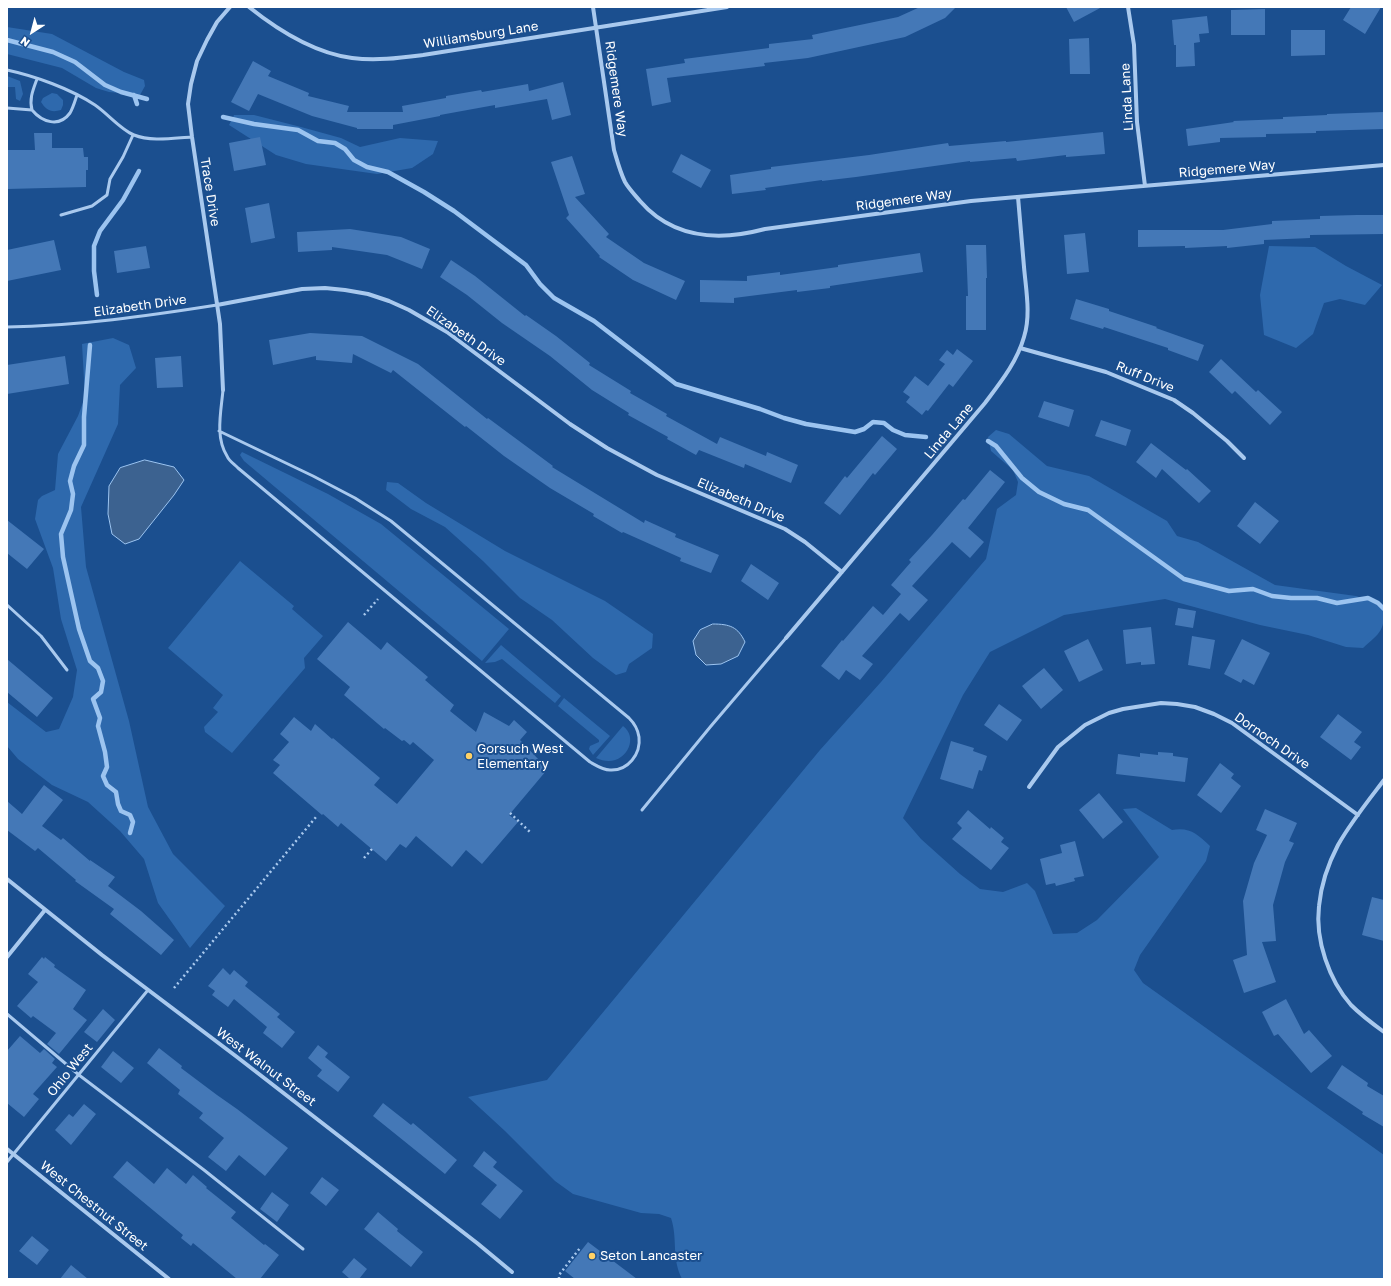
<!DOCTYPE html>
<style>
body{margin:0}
#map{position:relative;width:1391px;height:1286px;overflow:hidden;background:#1b4f8f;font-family:"Golos Text",sans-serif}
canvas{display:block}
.frame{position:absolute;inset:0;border:8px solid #fff;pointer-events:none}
.north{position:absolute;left:12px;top:12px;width:40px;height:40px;-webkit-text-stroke:3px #1b4f8f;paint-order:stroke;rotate:216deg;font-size:11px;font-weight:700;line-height:16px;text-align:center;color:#fff}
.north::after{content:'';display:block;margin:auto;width:14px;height:18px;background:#fff;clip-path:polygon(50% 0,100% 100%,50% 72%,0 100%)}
</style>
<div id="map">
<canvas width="1391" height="1286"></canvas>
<div class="frame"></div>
<div class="north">N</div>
</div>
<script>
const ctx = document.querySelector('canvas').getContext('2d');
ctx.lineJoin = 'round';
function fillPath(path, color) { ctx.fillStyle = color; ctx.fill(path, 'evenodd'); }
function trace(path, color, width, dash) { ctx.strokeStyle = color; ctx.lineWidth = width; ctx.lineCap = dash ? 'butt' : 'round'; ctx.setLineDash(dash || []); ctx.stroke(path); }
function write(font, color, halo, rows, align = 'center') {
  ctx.font = font + ' "Golos Text",sans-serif'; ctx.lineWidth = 4; ctx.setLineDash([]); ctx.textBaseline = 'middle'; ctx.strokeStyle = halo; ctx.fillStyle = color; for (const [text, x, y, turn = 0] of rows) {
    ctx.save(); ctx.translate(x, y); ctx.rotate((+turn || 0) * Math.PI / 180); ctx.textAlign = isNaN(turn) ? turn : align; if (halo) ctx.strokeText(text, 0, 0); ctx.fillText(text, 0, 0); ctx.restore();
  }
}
const green = new Path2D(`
 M7 27 52 34 124 72 144 80 145 86 140 95 109 92 96 88 62 68 7 54Z
 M7 76 20 81 23 94 20 101 16 99 15 87H7Z
 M52 93 57 94 63 100V105L61 110C51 113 46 110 41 102L43 98Z
 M234 115H254L301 127 341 138 360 147 400 138 438 141 433 154 412 168 377 174 306 164 276 155 229 125Z
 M1269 246 1315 247 1346 266 1382 285 1365 305 1340 299 1324 303 1313 334 1296 348 1264 335 1260 295Z
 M113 338 129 345 136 368 120 385 118 424 81 507 86 567 129 721 148 807 173 854 225 906 190 948 158 903 144 859 120 831 88 802 52 785 18 759 7 746V702L46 732 59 729 73 697 77 670 61 619 53 568 35 519 38 500 42 496 55 490 58 454 78 416 85 397 82 344Z
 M996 430 1009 434 1047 466 1089 476 1146 509 1167 521 1177 536 1198 542 1275 585 1356 596 1382 605C1387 629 1380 633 1363 648L1346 647 1308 635 1260 625 1165 599 1064 615 990 652 963 695 903 818 921 839 960 874 980 889 1003 892 1027 883 1035 891 1053 934 1077 933 1097 920 1159 857 1123 809 1136 808 1172 830C1190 827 1197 834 1210 846L1206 861 1140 955 1134 970 1143 983 1384 1155V1279H682C671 1258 678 1239 671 1218L659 1214 641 1213 573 1194 555 1181 505 1131 468 1097 547 1080 820 750 881 682 986 559 997 509 1016 495 1018 482 1013 470 991 451 988 437Z
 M242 452 328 494 381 524 509 629 482 661 244 461 240 455Z
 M387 482 398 483 426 503 505 551 605 601 653 634 652 648 629 664 626 672 616 675 593 658 552 620 520 598 483 561 445 527 411 509 386 490Z
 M240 561 294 606 292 609 323 636 304 658 305 668 232 753 205 732 204 727 218 712 213 708 223 695 168 648Z
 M501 645 561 696 555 703 502 659 495 662 485 663Z
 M564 698 610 736 593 755 589 749 590 746 599 742V740L558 706Z
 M623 726C641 739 623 771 596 758Z`);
const water = new Path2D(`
 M145 460 174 467 184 480 174 495 139 539 125 544 112 534 108 514 109 486 120 468Z
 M713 624C730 624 738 627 745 642L738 656 721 664 706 665 696 655 693 641 700 630Z`);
const stream = new Path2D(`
 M7 40 53 52 75 62 105 85 121 92 147 99
 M134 95 137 104
 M223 117 254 124 298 130 318 141 335 143 345 149 354 160 367 167 388 172 424 192 454 211 526 265 540 284 554 298 594 321 676 384 760 409 784 418 806 424 855 432 864 429 873 422 884 423 893 430 905 435 926 437
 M97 295 94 271V246L100 231 123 200 139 171
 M90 345 84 417V445L74 466 70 481 73 494 71 510 61 534 63 557 79 629 90 661 98 668 103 681 101 692 93 699 100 718 98 726 105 752 107 767 103 776 107 785 116 792 118 804 121 811 130 815 133 822 130 833
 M988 441 996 446 1022 478 1039 492 1064 504 1088 510 1184 579 1229 591 1253 589 1272 596 1291 598H1317L1337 603 1368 598 1378 603 1384 609`);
const building = new Path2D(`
 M920 7H956L945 18 905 37 808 58 764 63 765 66 667 78 671 102 652 106 646 69 685 63 684 59 769 48V44L813 39 812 35 898 17Z
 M1066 7H1102L1074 22Z
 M1351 7H1381L1365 34 1343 20Z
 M1265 9V35H1231V10Z
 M1207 16 1209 33 1199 34 1200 42 1194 43 1195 66 1176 67V45H1174L1172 20Z
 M1291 30H1325V55L1291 56Z
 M1089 38 1090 74H1070L1069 39Z
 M253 61 271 71 268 76 309 93 308 96 349 106 347 112H403L402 106 446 98V96L481 90 482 92 528 84 529 91 563 82 571 115 552 120 547 99 495 108V105L440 115V116L393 125V129H357V128L312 116 258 94 249 111 231 102Z
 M1384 112V129L1316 131V133L1266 134V137L1220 138V142L1188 146 1186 129 1234 122 1233 121 1283 119V117L1327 115V114Z
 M1103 132 1105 154 1066 157V155L1017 161 1016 158 970 162V161L856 177 822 181V180L765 188 766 190 732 194 730 175 771 169V167L869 155 948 143 949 146 1006 141V142Z
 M34 133H52V148H83L84 157H88V170H86V187L7 189V150H35Z
 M260 137 266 165 234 171 229 143Z
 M681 154 711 170 701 188 672 172Z
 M572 156 585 194 575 197 609 234 606 237 644 263 685 281 676 300 633 280 599 257 600 256 566 218 569 215 551 162Z
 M269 203 275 238 251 243 245 208Z
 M1357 215H1384V234L1310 235V238L1264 240V244L1227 248V246L1185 248V246L1138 247V230H1223L1272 224V221L1320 219V216Z
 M350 229 401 237 430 249 422 269 387 255 332 247V250L298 252 297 232Z
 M1085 233 1089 272 1067 274 1064 235Z
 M54 240 61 270 7 281V250Z
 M966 245H986L987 278H986V330H966V296H968Z
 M146 246 150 268 117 273 114 251Z
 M920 253 923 272 830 286V288L797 292V290L734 298V303L700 302V280L747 281V276L780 272V275L838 267V265Z
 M451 260 475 276 525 316 526 315 556 336 590 363 589 365 631 391 630 393 667 414 666 416 717 444 720 437 766 456 767 452 798 465 791 483 745 464 744 468 699 450 696 455 667 439 668 437 628 415 629 413 592 390 550 356 502 323 467 295 440 277Z
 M1076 299 1109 309V311L1157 327 1156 328 1204 345 1198 361 1168 350V348L1104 327 1103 329 1070 319Z
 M310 333 362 336 418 364 487 419 488 418 553 466 552 467 644 523 645 520 676 534 675 537 719 555 711 573 680 561 681 558 623 532 622 533 593 516 594 514 550 488 504 456 466 426 465 427 393 370 391 373 353 354 352 363 316 360V356L273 365 269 340Z
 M957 349 973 361 953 387 949 384 928 411 926 410 922 415 906 402 910 397 903 392 915 376 928 386 945 364 939 360 947 350 953 355Z
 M65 356 69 384 7 394V365Z
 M181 356 183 387 157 388 155 358Z
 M1221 359 1256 392 1258 390 1282 412 1270 425 1235 391 1232 394 1209 372Z
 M1044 401 1074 410 1069 427 1038 417Z
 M1101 420 1131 430 1126 446 1095 436Z
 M882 436 897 449 875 475 873 473 840 515 824 503 845 476 847 478Z
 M1151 443 1186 470 1187 469 1211 491 1199 503 1162 469 1156 478 1136 462Z
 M990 470 1005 482 968 528 984 542 970 558 952 542 912 586 928 600 909 621 900 613 862 656 873 664 860 680 846 670 839 680 821 666 842 640 843 641 873 606 883 615 901 594 891 585 911 562 909 560 932 535 963 499 965 500Z
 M1255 502 1279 521 1260 544 1237 526Z
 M7 520 44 549 27 569 7 553Z
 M751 564 779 583 768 600 741 581Z
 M1178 608 1196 611 1193 628 1175 625Z
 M348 622 381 650 387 642 428 677 425 680 454 705 450 711 476 732 484 712 509 726 514 720 527 732 520 740 539 760 546 771 509 815 518 822 482 864 466 850 452 867 416 836 406 848 400 844 386 861 341 823 338 827 323 814 322 815 273 773 280 765 273 760 289 742 280 734 294 717 311 731 315 724 332 739 333 738 380 778 374 785 397 804 434 760 413 742 410 745 404 740 402 741 385 728 384 729 344 695 350 687 317 659Z
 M1151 627 1155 664 1141 665V662L1126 664 1123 630Z
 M1192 636 1215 640 1210 669 1188 665Z
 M1088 639 1103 670 1079 682 1064 651Z
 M1242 639 1270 653 1254 685 1243 679 1241 683 1224 674Z
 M7 659 53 698 37 717 7 692Z
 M1044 668 1063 690 1041 709 1022 686Z
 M999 704 1022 720 1007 741 984 725Z
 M1338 714 1362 732 1354 742 1361 747 1351 760 1320 737Z
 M951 741 974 748 973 751 987 756 982 771 979 770 973 789 940 779Z
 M1158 752 1173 753V756L1188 758 1185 782 1116 774 1118 754 1140 757V753L1158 755Z
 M1220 763 1234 774 1231 778 1241 786 1221 813 1197 795Z
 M44 785 63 800 42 826 61 840 63 838 90 861V860L115 877 108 886 141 911 174 940 161 955 110 914 114 909 75 881 76 880 38 848 35 851 7 830V801L22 814Z
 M1099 793 1123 822 1103 839 1079 810Z
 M1265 809 1297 823 1289 841 1294 843 1285 862 1273 905 1276 941 1262 942 1276 982 1244 993 1233 960 1247 955 1243 901 1254 863 1267 835 1256 830Z
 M968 810 990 829 991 827 1004 838 1001 842 1009 848 991 870 952 839 962 828 957 823Z
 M1075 841 1084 876 1074 878 1075 881 1056 886 1055 883 1046 885 1040 859 1062 853 1060 845Z
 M1372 897 1384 900V941L1362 935Z
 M42 957 44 959 45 957 55 965 54 967 86 990 73 1009 87 1020 59 1054 47 1044 56 1033 33 1016 31 1018 17 1006 38 982 28 974Z
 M223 968 230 975 234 970 248 982 245 986 280 1014 277 1017 295 1032 282 1048 263 1033 267 1027 234 999 228 1007 212 995 215 991 208 986Z
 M1286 999 1304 1034 1309 1030 1332 1056 1311 1073 1278 1034 1274 1036 1262 1012Z
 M103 1009 115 1020 97 1042 84 1032Z
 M20 1036 40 1053 44 1049 55 1059 52 1063 57 1067 33 1094 39 1099 24 1117 7 1103V1051Z
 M318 1045 328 1053 325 1057 350 1077 338 1092 317 1076 322 1070 308 1058Z
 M159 1048 182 1066 181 1068 217 1095 237 1109 288 1148 265 1176 239 1155 226 1171 208 1157 224 1138 199 1118 203 1113 178 1094 180 1090 147 1063Z
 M113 1051 134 1068 121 1083 101 1067Z
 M1342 1065 1368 1083 1367 1086 1384 1096V1127L1362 1114 1363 1112 1327 1088Z
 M383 1103 411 1125 413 1123 457 1160 445 1174 373 1116Z
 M84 1104 96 1114 71 1145 55 1130 69 1114 73 1117Z
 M484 1151 497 1162 493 1167 523 1191 500 1219 481 1204 497 1185 473 1166Z
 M127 1161 154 1184 167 1168 186 1184 193 1175 207 1187 206 1188 236 1212 231 1218 264 1245 265 1244 279 1255 260 1279H237L193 1243 191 1246 181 1238 183 1235 113 1177Z
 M322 1177 339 1190 326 1206 310 1193Z
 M272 1192 289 1205 277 1222 260 1209Z
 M378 1212 398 1229 397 1231 423 1252 411 1267 364 1229Z
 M32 1236 49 1250 37 1265 19 1251Z
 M588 1242 637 1279H575L565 1271Z
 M354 1258 367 1269 359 1279H350L342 1272Z
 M71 1265 88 1279H60Z`);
const path = new Path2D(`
 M364 615 378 599
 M510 813 530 832
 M364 858 372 849
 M174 988 316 817
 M559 1279V1275L580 1248`);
const service = new Path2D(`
 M7 70C35 76 71 89 95 105 107 113 121 130 134 135 151 142 174 138 192 137
 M7 108 32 110C29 99 33 90 37 79
 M32 110C42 122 59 128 70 113 73 108 75 101 77 95
 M61 215 92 206 107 195 110 179 123 157 133 135
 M7 327C78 326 147 316 217 305
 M219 431 313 476 355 498 391 521 629 718C634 723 638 730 639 737 641 754 628 771 610 770 603 770 597 766 590 762L238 468C234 464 229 461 227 456 215 437 221 412 223 390
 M7 605 41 636 67 670
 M642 810 711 726 786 638
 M7 1014 79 1075 204 1170 303 1249
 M7 1162 148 990`);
const minor = new Path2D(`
 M249 7C279 31 314 53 352 58 376 61 399 58 423 55L727 7
 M593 7 614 150C617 160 620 172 625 182 629 189 635 195 640 201 673 239 720 241 765 229L971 201 1384 165
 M1128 7 1134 45 1137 122 1145 186
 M217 305 302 289 325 288 345 290 368 294 389 301 409 310 447 332 570 424 607 448 657 475 785 529 805 542 842 572
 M1020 348 1106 372 1174 400 1193 413 1227 441 1244 458
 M223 390 220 324 192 137 188 104 191 84 197 61 207 40 217 22 230 7
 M786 638 985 403C1000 383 1017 362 1024 337 1031 315 1026 290 1024 267 1022 244 1020 220 1018 197
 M1384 780C1368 801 1351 822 1338 845 1328 864 1321 885 1319 906 1315 940 1329 980 1351 1005 1361 1015 1373 1024 1384 1032
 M1029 787 1058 747 1085 725 1109 713 1123 709 1161 703 1177 704 1195 707 1214 714 1232 723 1358 815
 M7 879 102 955 237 1057 477 1243 512 1272
 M7 957 45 910
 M7 1149 169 1279`);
const markers = [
 [469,756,4,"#ffd166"],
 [592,1256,4,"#ffd166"]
];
const streetNames = [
 ["Williamsburg Lane",481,35,-9],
 ["Ridgemere Way",616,89,82],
 ["Linda Lane",1127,97,-93],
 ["Ridgemere Way",1227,169,-5],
 ["Trace Drive",210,192,81],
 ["Ridgemere Way",904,200,-8],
 ["Elizabeth Drive",140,306,-8],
 ["Elizabeth Drive",466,336,35],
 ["Ruff Drive",1145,377,22],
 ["Linda Lane",949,431,-50],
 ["Elizabeth Drive",741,500,23],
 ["Dornoch Drive",1272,741,35],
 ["West Walnut Street",266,1067,37],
 ["Ohio West",70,1070,-51],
 ["West Chestnut Street",94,1206,39]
];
const poiNames = [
 ["Gorsuch West",477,749],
 ["Elementary",477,764],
 ["Seton Lancaster",600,1256]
];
fillPath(green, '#2e69ad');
fillPath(water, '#3c6290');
trace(water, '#9cc4f0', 1);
trace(stream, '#9cc4f0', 4.5);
fillPath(building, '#4478b7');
trace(path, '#a9c9ee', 2.5, [2, 3]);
trace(service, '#a9c9ee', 3);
trace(minor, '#a9c9ee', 4);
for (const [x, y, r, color] of markers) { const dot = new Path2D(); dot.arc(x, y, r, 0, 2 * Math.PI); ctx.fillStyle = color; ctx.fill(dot); trace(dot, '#1b4f8f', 1.5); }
write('13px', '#fff', '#1b4f8f', streetNames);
write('13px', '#fff', '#1b4f8f', poiNames, 'left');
</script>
